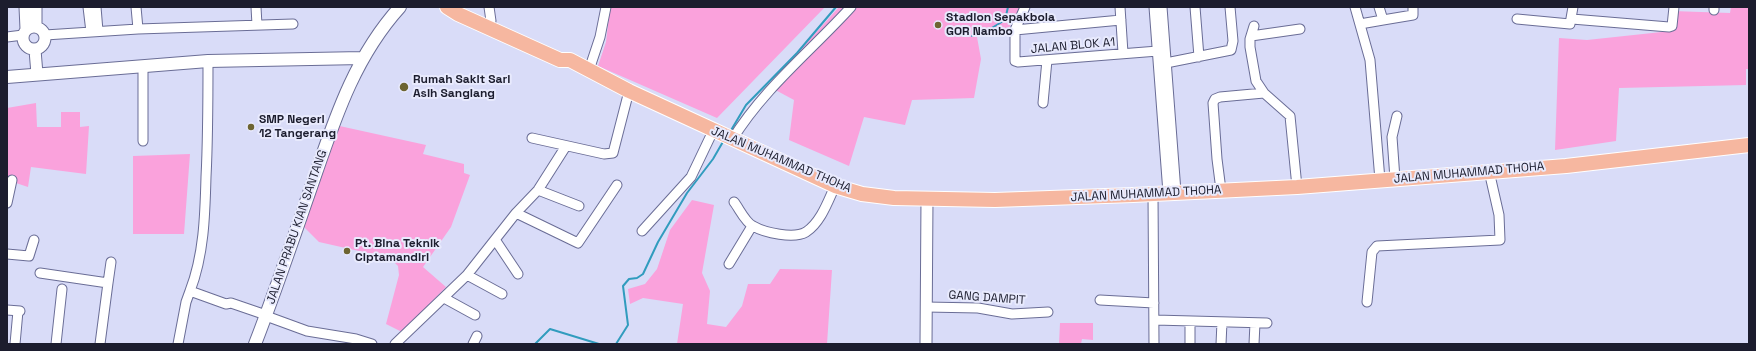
<!DOCTYPE html>
<style>
body{margin:0}
#map{position:relative;width:1756px;height:351px;overflow:hidden;background:#d9dcf8;font-family:"Space Grotesk",sans-serif}
canvas{display:block}
.frame{position:absolute;inset:0;border:8px solid #1c1d2e;pointer-events:none}
</style>
<div id="map">
<canvas width="1756" height="351"></canvas>
<div class="frame"></div>
</div>
<script>
const ctx = document.querySelector('canvas').getContext('2d');
ctx.lineJoin = 'round';
function fillPath(path, color) { ctx.fillStyle = color; ctx.fill(path, 'evenodd'); }
function trace(path, color, width, dash) { ctx.strokeStyle = color; ctx.lineWidth = width; ctx.lineCap = dash ? 'butt' : 'round'; ctx.setLineDash(dash || []); ctx.stroke(path); }
function write(font, color, halo, rows, align = 'center') {
  ctx.font = font + ' "Space Grotesk",sans-serif'; ctx.lineWidth = 4; ctx.setLineDash([]); ctx.textBaseline = 'middle'; ctx.strokeStyle = halo; ctx.fillStyle = color; for (const [text, x, y, turn = 0] of rows) {
    ctx.save(); ctx.translate(x, y); ctx.rotate((+turn || 0) * Math.PI / 180); ctx.textAlign = isNaN(turn) ? turn : align; if (halo) ctx.strokeText(text, 0, 0); ctx.fillText(text, 0, 0); ctx.restore();
  }
}
const green = new Path2D(`
 M610 7H825L717 118 598 66 606 42Z
 M839 7H1020L1009 28 977 37 981 59 974 98 912 100 905 125 864 117 849 166 789 140 794 100 768 86Z
 M1731 7H1749V69H1746V85L1619 88 1616 141 1555 150 1559 38 1587 40 1671 31 1672 11 1730 13Z
 M36 103 37 127H61V112H80V127L89 126 86 174 31 167 28 187 7 180V108Z
 M335 125 426 145 423 154 464 164V173L470 175 451 227 423 267 446 287 402 332 386 324 399 275 398 266 390 258 319 242 304 227Z
 M190 154 184 234H133V156Z
 M692 200 714 205 702 273 710 291 707 324 726 327 742 306 748 284H770L780 269 832 270 827 344H677L683 304 643 298 630 304 628 289 645 284 657 269 670 230Z
 M1060 323H1093V340L1082 339 1081 344H1059Z`);
const stream = new Path2D(`
 M972 36 990 29 1005 20 1008 7
 M730 132 746 105 797 53 836 7
 M535 344 550 329 599 344
 M616 344 628 325 623 286 629 279 637 278 643 274 658 242 687 193 713 159 724 140`);
const minor = new Path2D(`
 M88 7 91 32
 M96 7 98 31
 M136 7 138 29
 M256 7 257 25
 M489 7 491 21
 M1025 7 1015 30V61L1018 62 1158 51
 M1120 7 1123 53
 M1154 7 1168 193
 M1162 7 1176 192
 M1195 7 1199 57
 M1355 7 1370 60 1380 180
 M1714 10V7
 M1517 19 1570 24 1573 7
 M1572 19 1669 27 1672 26 1674 7
 M1383 20 1413 15V7
 M1360 24 1383 20 1379 7
 M1254 26 1250 39V47L1256 81 1264 93 1290 116 1297 187
 M1015 30 1121 20
 M45 35 138 29 293 24
 M1251 36 1300 29
 M7 37 23 35
 M208 61C208 99 208 138 206 177 205 215 204 255 190 291L226 304 231 303 266 315
 M1161 64 1231 50 1233 41 1230 7
 M589 70 600 37 606 7
 M1043 103 1047 60
 M532 138 604 154 613 153 629 91
 M732 140C764 88 811 51 851 7
 M143 141V67
 M1395 179 1392 137 1397 116
 M538 190 579 206
 M1221 190 1217 159 1213 103 1215 99 1220 97 1264 93
 M1153 194 1154 344
 M734 202C739 208 745 222 753 226 765 233 794 239 806 232 821 222 828 201 835 186
 M7 203 12 180
 M516 213 578 243 617 185
 M642 231 691 177 713 131
 M496 241 518 274
 M7 254 29 256 34 240
 M729 264 752 226
 M40 273 108 283 100 344
 M467 275 502 294
 M108 283 111 262
 M444 298 475 315
 M1100 300 1154 303
 M1367 302 1372 252 1377 246 1500 240 1499 215 1489 171
 M926 307 978 308 1012 314 1048 312
 M7 310 20 311
 M266 316 307 331 356 339 372 344
 M1155 320 1267 323
 M15 344 18 311
 M56 344 62 289
 M178 344 186 302 190 291
 M395 344 467 275 516 213 538 190 566 146
 M473 344 477 336
 M1190 344V321
 M1221 344 1222 322
 M1254 344 1255 323`);
const tertiary = new Path2D(`
 M25 7 26 29
 M36 7V27
 M23 38a11 11 0 1 1 22 0a11 11 0 1 1-22 0Z
 M35 50 37 74
 M926 344 927 199`);
const secondary = new Path2D(`
 M7 77 208 61 362 58
 M255 344C274 295 291 245 308 196 332 128 351 61 400 7`);
const primary = new Path2D(`
 M447 7 458 14 560 60H570L629 91 835 186 862 194 894 198 995 200 1133 195 1297 187 1566 166 1749 145`);
const markers = [
 [938,25,4,"#6d6431"],
 [404,87,5,"#6d6431"],
 [251,127,4,"#6d6431"],
 [347,251,4,"#6d6431"]
];
const poiNames = [
 ["Stadion Sepakbola",946,18],
 ["GOR Nambo",946,32],
 ["Rumah Sakit Sari",413,80],
 ["Asih Sangiang",413,94],
 ["SMP Negeri",259,120],
 ["12 Tangerang",259,134],
 ["Pt. Bina Teknik",355,244],
 ["Ciptamandiri",355,258]
];
const streetNames = [
 ["JALAN BLOK A1",1073,46,-5],
 ["JALAN MUHAMMAD THOHA",781,160,23],
 ["JALAN MUHAMMAD THOHA",1469,173,-5],
 ["JALAN MUHAMMAD THOHA",1146,194,-3],
 ["JALAN PRABU KIAN SANTANG",297,227,-71],
 ["GANG DAMPIT",987,298,4]
];
fillPath(green, '#faa2dc');
trace(stream, '#319cbe', 2);
trace(minor, '#6a6d96', 11);
trace(tertiary, '#6a6d96', 13);
trace(secondary, '#6a6d96', 14);
trace(primary, '#fff', 16);
trace(minor, '#fff', 9);
trace(tertiary, '#fff', 11);
trace(secondary, '#fff', 12);
trace(primary, '#f6b7a0', 14);
for (const [x, y, r, color] of markers) { const dot = new Path2D(); dot.arc(x, y, r, 0, 2 * Math.PI); ctx.fillStyle = color; ctx.fill(dot); trace(dot, '#e8eafd', 1.5); }
write('bold 12px', '#1c1d2e', '#e8eafd', poiNames, 'left');
write('12px', '#1c1d2e', '#e8eafd', streetNames);
</script>
